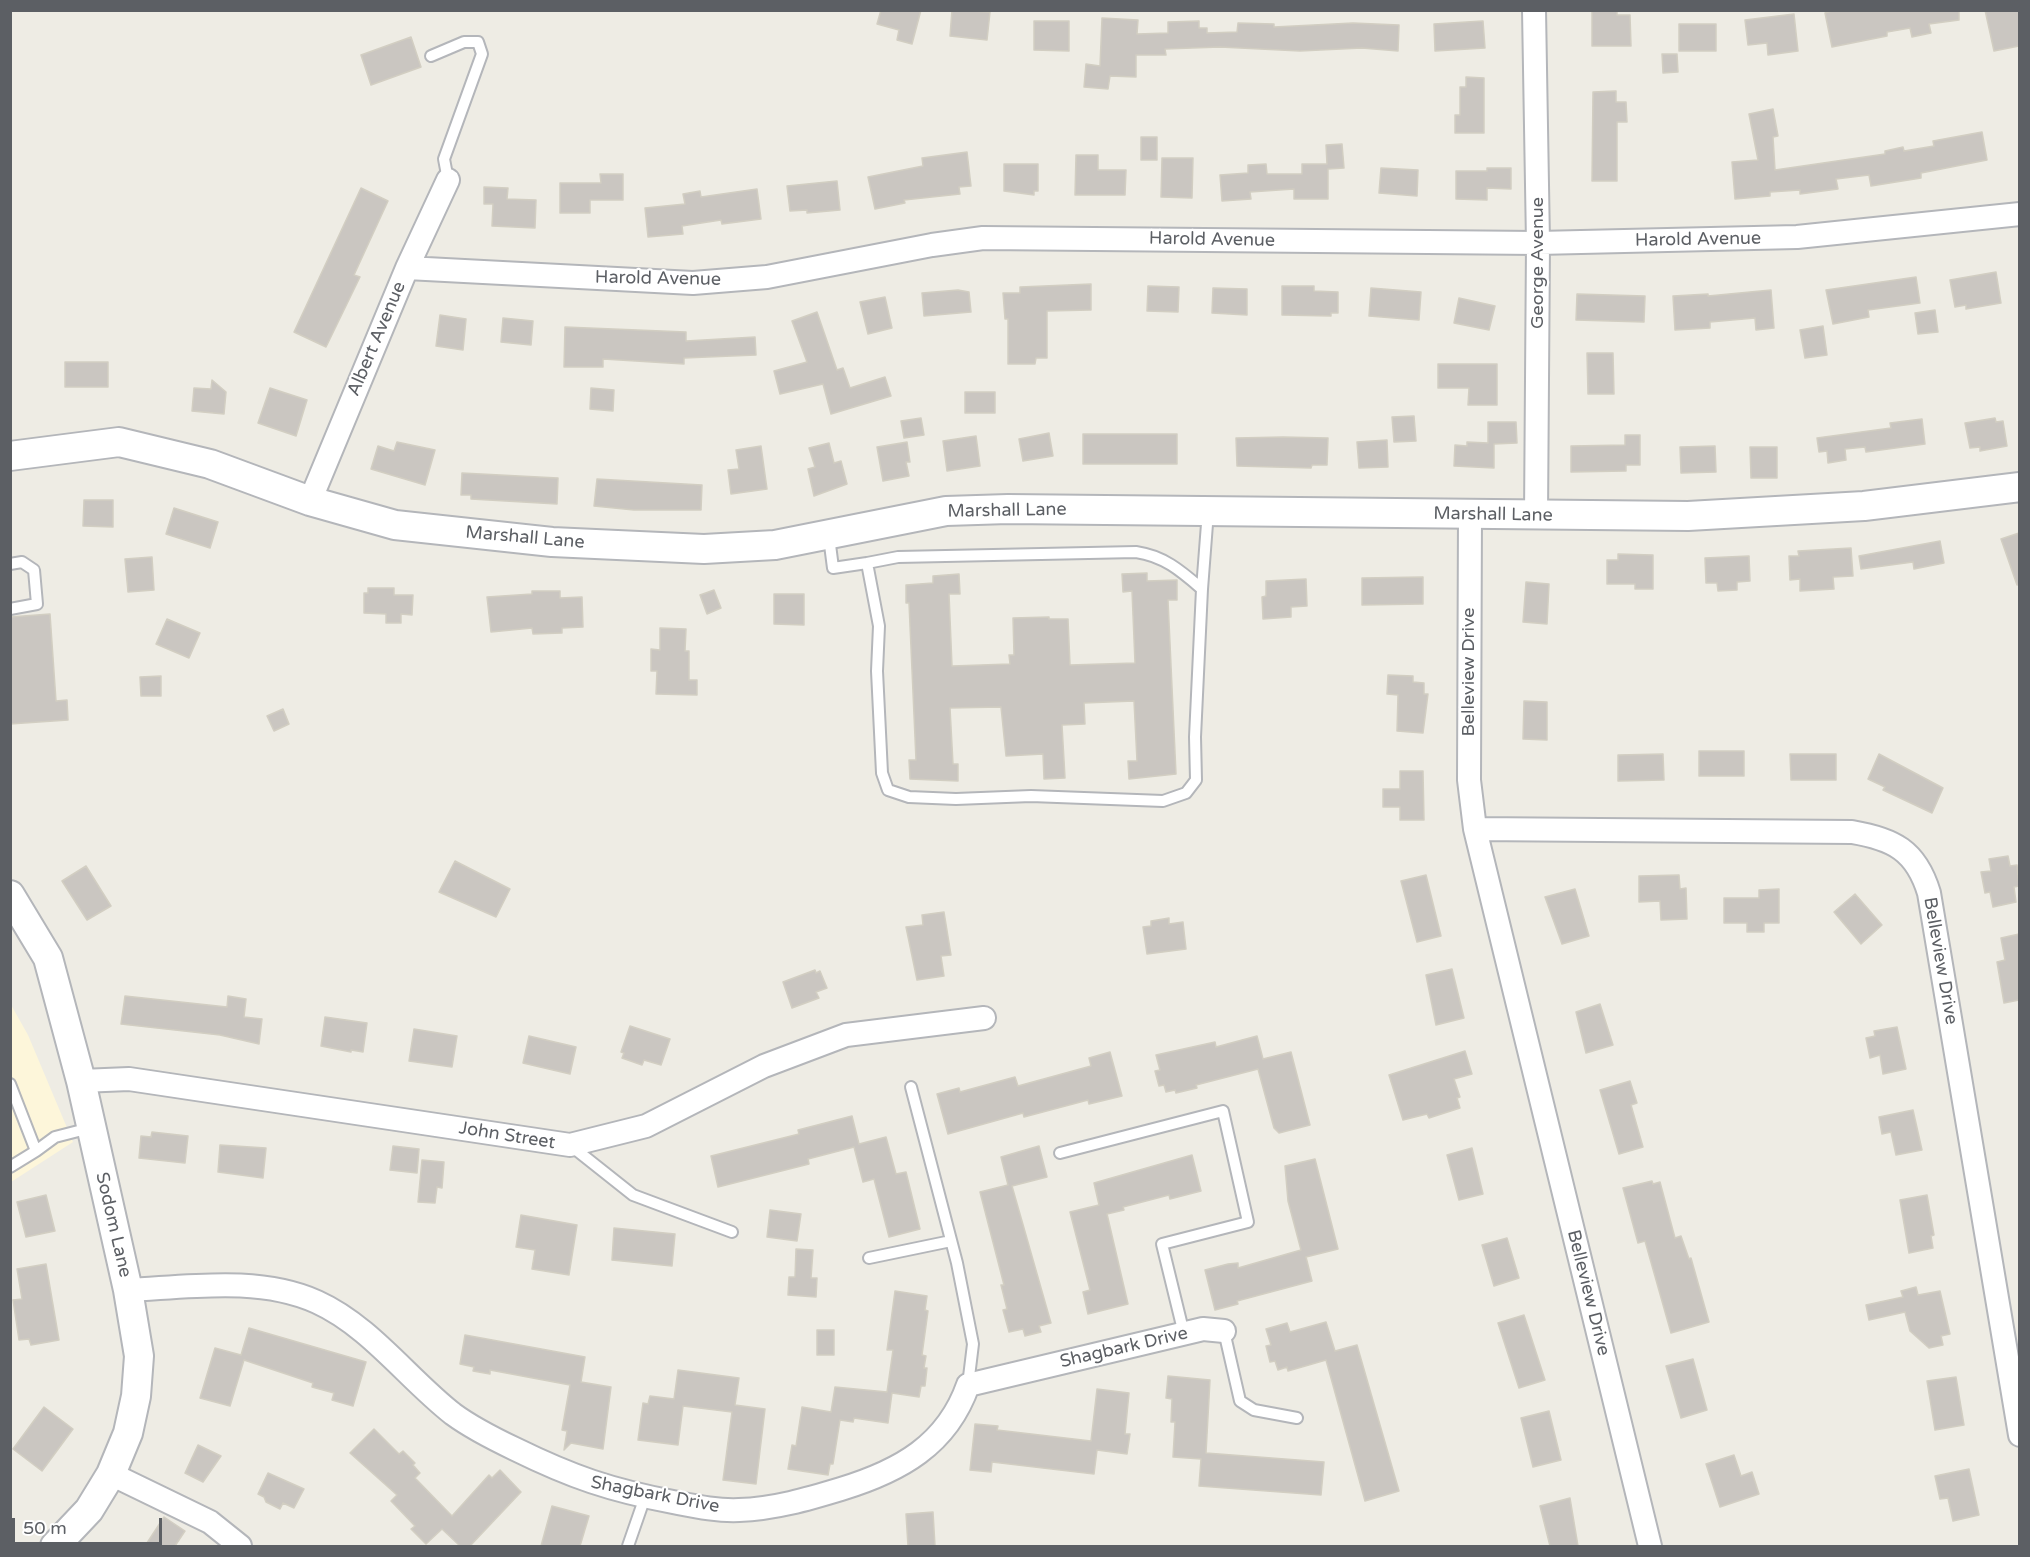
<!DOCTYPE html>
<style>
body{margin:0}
#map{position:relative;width:2030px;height:1557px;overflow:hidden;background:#eeece4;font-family:"Varela Round",sans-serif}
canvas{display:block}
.frame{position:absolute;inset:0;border:12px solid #5c5f64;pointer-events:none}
.scale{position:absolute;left:12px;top:1518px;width:150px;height:27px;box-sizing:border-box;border:3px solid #5c5f64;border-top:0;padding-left:8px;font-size:18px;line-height:21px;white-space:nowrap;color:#5c5f64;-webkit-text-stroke:4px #fff;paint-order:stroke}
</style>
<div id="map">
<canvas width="2030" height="1557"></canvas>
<div class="frame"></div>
<div class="scale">50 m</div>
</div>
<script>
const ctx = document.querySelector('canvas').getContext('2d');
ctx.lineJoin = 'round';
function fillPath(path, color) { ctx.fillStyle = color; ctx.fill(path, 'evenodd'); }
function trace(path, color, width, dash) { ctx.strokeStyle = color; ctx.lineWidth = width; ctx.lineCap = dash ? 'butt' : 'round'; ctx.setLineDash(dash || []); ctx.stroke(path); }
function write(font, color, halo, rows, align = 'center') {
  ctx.font = font + ' "Varela Round",sans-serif'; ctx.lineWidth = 4.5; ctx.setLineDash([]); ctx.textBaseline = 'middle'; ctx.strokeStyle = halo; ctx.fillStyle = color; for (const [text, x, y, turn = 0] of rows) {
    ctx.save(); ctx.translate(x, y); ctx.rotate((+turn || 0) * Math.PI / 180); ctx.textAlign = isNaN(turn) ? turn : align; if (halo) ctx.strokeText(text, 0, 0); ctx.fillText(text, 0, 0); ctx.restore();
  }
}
const commercial = new Path2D(`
 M10 1003 28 1035 73 1142 11 1182Z`);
const building = new Path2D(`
 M881 10H921L912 44 897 40 899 30 877 24Z
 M952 10 990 12 987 40 950 36Z
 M1592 10H1617V15H1630L1631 46H1592Z
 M1835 10H1959V20L1929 24 1931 33 1912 37 1910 28 1887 32V36L1832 47 1825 13Z
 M1985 10H2019V46L1994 51Z
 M1794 14 1798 51 1768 55 1767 43 1748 45 1745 20Z
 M1102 18 1138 20 1137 34 1168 33V22L1199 21V28H1207V33L1237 32 1238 23 1274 24V27L1353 23 1399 25 1398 51 1362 48 1300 51 1220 47 1165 49 1166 55H1136V77L1110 76 1108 89 1084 87 1086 64 1100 66Z
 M1034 21H1069V51L1034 50Z
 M1483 21 1485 48 1435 51 1434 24Z
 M1679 24H1716V51H1679Z
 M411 37 421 67 371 85 361 55Z
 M1662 54H1677L1678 72 1663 73Z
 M1466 77 1484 78V133H1455V115H1460V87H1466Z
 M1616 91V102H1626L1627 122H1617V181H1592L1593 92Z
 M1773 109 1778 136 1773 137 1775 170 1885 154V151L1903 147 1904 151 1934 146 1933 141 1982 132 1987 160 1921 173V178L1871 186 1869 175 1836 179 1838 189 1800 194V190L1770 192V196L1735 199 1732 162 1758 160 1749 114Z
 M1141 137H1157V160H1141Z
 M1342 144 1344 168 1328 169V199H1294V189L1250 192 1251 199 1222 201 1220 175 1248 173V165L1266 164 1267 174H1302V164H1327L1326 145Z
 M967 152 971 186 959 187 960 194 904 200 905 203 875 209 868 177 923 166 922 158Z
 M1076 155H1098V170H1126L1125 195H1075Z
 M1162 158H1193L1192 198 1161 197Z
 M1004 164H1038V191H1034V195L1004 191Z
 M1381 168 1418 170 1417 196 1379 193Z
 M1487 168H1511V189L1487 188V200L1456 199V171H1487Z
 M600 174H623V200H590V213H560V183H601Z
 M837 181 840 210 807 213V210L790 211 787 186Z
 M484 187 508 188 507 199 536 200 535 228 492 226 493 204H484Z
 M361 188 388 201 354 275 360 277 326 347 294 332Z
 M757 189 761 219 722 224 721 220 682 226 683 234 648 237 645 208 685 204 683 194 700 191 701 197Z
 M1996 272 2001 303 1966 309V305L1955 307 1950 280Z
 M1916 277 1920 303 1868 310 1869 317 1833 324 1826 290Z
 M1091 284V310L1047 311V358H1036L1035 364H1008V319H1005L1003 293H1020V287Z
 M1148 286 1179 287 1178 312 1147 311Z
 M1282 286H1314V291L1338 292V313H1331V316L1282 315Z
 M1213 288 1247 289V315L1212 313Z
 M1371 288 1421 292 1419 320 1369 316Z
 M958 290 969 292 971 312 924 316 922 293Z
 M1771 290 1774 328 1756 330 1755 318 1710 322V328L1675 330 1673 296 1708 294V296Z
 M1577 294 1645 296 1644 322 1576 320Z
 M885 297 892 328 868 334 860 302Z
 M1459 298 1495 306 1489 330 1454 323Z
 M1935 310 1938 332 1918 334 1915 313Z
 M817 312 837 370 843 368 850 388 885 377 891 396 831 414 823 384 780 394 774 371 807 362 792 321Z
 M440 315 466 319 463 350 436 346Z
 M503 318 533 321 531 345 501 342Z
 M1823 326 1827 355 1805 358 1800 330Z
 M565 327 686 332V341L755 337 756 355 684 358V364L603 359V367H564Z
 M1587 353H1613L1614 394H1588Z
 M65 362H108V387H65Z
 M1438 364H1497V405H1468L1469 388H1438Z
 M212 380 226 392 224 414 192 411 194 388 211 389Z
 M270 388 307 400 296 436 258 423Z
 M591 388 614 390 613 411 590 409Z
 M965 392H995V413H965Z
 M1414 416 1416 441 1394 442 1392 417Z
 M921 418 924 435 904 438 901 421Z
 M1995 418 1996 422 2003 421 2007 446 1980 451V447L1970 448 1965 423Z
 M1922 419 1925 444 1866 452 1865 447 1845 449 1846 460 1828 463 1827 451 1819 452 1817 438 1891 428 1890 423Z
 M1488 422H1516L1517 443 1494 444V468L1454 466 1455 445 1467 446V442L1488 443Z
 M1049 433 1053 456 1023 461 1019 439Z
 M1083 434H1177V464H1083Z
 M1625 435H1640V465H1626V471L1571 472V446L1625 445Z
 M976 436 980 466 947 471 943 441Z
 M1283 437 1328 438 1327 465H1312L1311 468 1237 466 1236 438Z
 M1387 440 1388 467 1359 468 1357 442Z
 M397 442 435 450 425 485 371 469 378 446 394 451Z
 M907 442 910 462H906L909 476 883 481 877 447Z
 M829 443 834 463 841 461 847 484 814 496 808 469 815 467 809 448Z
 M761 446 767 489 731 494 728 470 739 469 736 450Z
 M1715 446 1716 472 1681 473 1680 447Z
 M1750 447H1777V478H1751Z
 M462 473 558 478 557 504 471 499V495H461Z
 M597 479 702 485 701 510H634L594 506Z
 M84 500H113V527L83 526Z
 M174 508 218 522 210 548 166 534Z
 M2019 533V584L2017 585 2001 539Z
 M1940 541 1944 563 1914 569 1913 562 1861 569 1859 556Z
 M1851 548 1853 576 1833 577 1834 589 1800 591V579L1790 580 1789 556H1799L1798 551Z
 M1618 554 1653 555V589H1635V584H1607V560H1618Z
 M1749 556 1750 581 1737 582V590L1718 591 1717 583H1706L1705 558Z
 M152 557 154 590 128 592 125 559Z
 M1147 573V581L1177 580V600H1168L1176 774 1129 779 1128 761H1137L1134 701 1084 703 1085 724 1062 725 1065 778 1044 779 1043 754 1006 756 1001 707 950 708 953 764H958V781L910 779 909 760H916L909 603H906V585L933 583V576L959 574 960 594H949L952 666 1010 664 1009 655H1014L1013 618 1049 617V619H1068L1070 665 1135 663 1132 591 1123 592 1122 574Z
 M1423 577V604L1362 605V578Z
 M1306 579 1307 606 1291 607V617L1263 619 1262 597 1266 596V581Z
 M1526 582 1549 584 1547 624 1523 622Z
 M368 588H394V595H413L412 615 401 614V623H386V614L364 613V593H368Z
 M714 590 721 608 707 614 700 595Z
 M532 591H560V598L582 597 583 627 562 628V633L533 634 532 628 491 632 487 597 532 594Z
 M774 594H804V625L774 624Z
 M50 614 56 701 67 700 68 720 10 724V617Z
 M167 619 200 633 189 658 156 644Z
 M660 628 686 629 685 651H689V680H697V695L656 694 657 671H651V649L660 650Z
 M1388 675 1413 676V682L1424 683V694H1428L1423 733 1397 731 1398 695 1387 694Z
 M161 676V696H141L140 677Z
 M1524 701 1547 702V740L1523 739Z
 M283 709 289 724 274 731 267 716Z
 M1699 751H1744V776H1699Z
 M1663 754 1664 780 1618 781V755Z
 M1790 754H1836V780H1791Z
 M1879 754 1943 788 1932 813 1883 790 1885 787 1868 779Z
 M1400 771H1423L1424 820H1400V807H1383V789H1400Z
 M2008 856 2010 866 2017 865 2019 886 2014 887 2016 902 1993 907 1990 892 1985 893 1981 872 1991 871 1989 859Z
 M455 861 510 889 496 917 439 892Z
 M86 866 111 906 87 920 62 881Z
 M1426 875 1441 936 1417 942 1401 881Z
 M1679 875 1680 889 1686 888 1687 919 1661 920 1660 901 1639 902V876Z
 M1575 889 1589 936 1562 944 1545 897Z
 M1779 889V923H1764V932H1747V923H1724V898H1759V890Z
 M1855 894 1882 925 1861 944 1834 912Z
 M944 912 951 955 941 956 944 976 917 980 906 927 923 925 922 915Z
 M1169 918V924L1183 922 1186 949 1147 954 1143 927 1151 926V921Z
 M2019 934V1000L2004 1003 1997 962 2005 960 2001 938Z
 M1452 969 1464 1018 1436 1025 1426 975Z
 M815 970 816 973 820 971 827 988 816 992 819 998 792 1008 783 982Z
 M125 996 227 1007 228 996 246 999 244 1017 262 1019 259 1044 220 1035 121 1024Z
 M1600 1004 1613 1045 1586 1053 1576 1012Z
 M325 1017 367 1023 363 1052 351 1050V1052L321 1046Z
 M630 1026 670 1039 661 1065 644 1060 642 1065 622 1058 624 1053 621 1052Z
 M1897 1027 1906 1069 1883 1074 1880 1055 1870 1058 1866 1038 1875 1036 1874 1031Z
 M414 1029 457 1036 452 1067 409 1061Z
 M529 1036 576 1047 570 1074 523 1063Z
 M1257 1036 1263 1059 1291 1052 1310 1125 1279 1133 1274 1128 1258 1069 1196 1085 1197 1088 1176 1093 1175 1090 1166 1092 1164 1085 1159 1086 1155 1071 1160 1070 1156 1055 1215 1042 1216 1047Z
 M1465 1051 1472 1074 1454 1079 1460 1097 1457 1098 1460 1108 1429 1118 1427 1114 1403 1120 1389 1075Z
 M1110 1052 1122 1096 1089 1104 1088 1100 1024 1117 1023 1113 948 1134 937 1094 959 1088 960 1092 1015 1077 1018 1086 1091 1066 1089 1058Z
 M1630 1081 1637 1103 1631 1105 1643 1147 1619 1154 1600 1090Z
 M1913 1110 1922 1150 1896 1155 1891 1132 1882 1134 1879 1117Z
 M852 1116 859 1144 886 1137 896 1174 906 1172 920 1229 889 1237 874 1179 863 1182 854 1147 808 1159 809 1164 718 1187 711 1156 799 1134 798 1130Z
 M152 1132 188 1136 185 1163 139 1158 141 1136 151 1137Z
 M220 1145 266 1148 263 1178 218 1172Z
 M393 1146 419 1149 417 1173 390 1170Z
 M1039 1146 1047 1177 1012 1186 1051 1323 1039 1326 1041 1332 1025 1336 1023 1329 1009 1332 1003 1310 1007 1309 1001 1285H1004L980 1192 1008 1185 1001 1157Z
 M1472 1148 1483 1194 1459 1200 1447 1155Z
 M1192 1155 1201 1191 1170 1199 1169 1195 1123 1207 1124 1210 1107 1214 1128 1304 1088 1314 1083 1292 1090 1290 1070 1212 1099 1205 1094 1183Z
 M1315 1159 1338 1249 1306 1257 1312 1281 1237 1301 1238 1304 1215 1310 1205 1270 1228 1264 1238 1263V1268L1301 1250 1288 1201 1285 1166Z
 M422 1160 444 1162 442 1188 437 1187 435 1203 418 1202Z
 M1652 1181 1653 1184 1660 1182 1675 1238 1681 1236 1689 1259 1691 1258 1709 1322 1671 1333 1645 1241 1638 1243 1623 1188Z
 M46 1195 55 1231 26 1237 17 1202Z
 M1927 1195 1934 1235 1931 1236 1933 1248 1909 1253 1900 1200Z
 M770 1210 801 1214 797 1241 767 1237Z
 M521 1215 577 1225 569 1275 532 1269 535 1250 516 1247Z
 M614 1228 675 1234 672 1266 612 1260Z
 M1507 1238 1519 1278 1494 1286 1482 1245Z
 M796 1249 813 1250 811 1278H817L816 1297 788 1295 789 1277H795Z
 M46 1264 59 1340 31 1345 29 1339 19 1340 13 1300 22 1299 17 1269Z
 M1916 1287 1918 1295 1940 1291 1950 1334 1941 1336 1943 1345 1929 1348 1910 1331 1905 1312 1869 1320 1866 1305 1903 1297 1901 1291Z
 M895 1291 927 1296 925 1310 928 1311 922 1355 926 1356 924 1368H927L925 1386H921L919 1397 892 1393 888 1423 854 1418 853 1422 840 1420 833 1464H830L828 1475 788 1469 792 1445 796 1446 802 1407 831 1412 835 1387 887 1392 893 1350H887Z
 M1524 1315 1545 1380 1519 1388 1498 1323Z
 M1326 1322 1335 1351 1357 1345 1399 1491 1365 1501 1326 1360 1288 1371 1287 1367 1278 1370 1275 1361 1270 1362 1266 1346 1271 1345 1266 1329 1287 1323 1290 1332Z
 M249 1328 366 1362 353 1406 332 1400 334 1393 312 1387 313 1383 244 1360 230 1406 200 1398 215 1348 241 1355Z
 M817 1330H834V1355H817Z
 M465 1335 585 1357 581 1382 611 1387 603 1449 571 1443 564 1450 567 1431 562 1430 570 1385 490 1370V1374L473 1371 474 1367 460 1364Z
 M1693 1359 1707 1410 1681 1418 1666 1366Z
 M678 1370 739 1378 735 1405 765 1409 756 1484 723 1480 732 1412 683 1406 678 1445 638 1440 643 1403 648 1404 650 1396 674 1399Z
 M1168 1376 1210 1380 1206 1453 1324 1462 1321 1495 1199 1486 1201 1459 1173 1457 1175 1422H1171L1172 1399 1166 1398Z
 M1956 1377 1964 1425 1935 1430 1927 1381Z
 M1097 1389 1129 1393 1125 1434H1130L1127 1454 1097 1450 1094 1474 992 1462 991 1472 970 1470 975 1424 998 1426 997 1430 1091 1441Z
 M44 1407 73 1429 42 1471 13 1449Z
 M1549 1411 1561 1460 1533 1467 1521 1418Z
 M374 1429 399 1454 403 1451 415 1463 413 1465 420 1473 415 1478 452 1516 489 1475 492 1478 500 1470 521 1492 470 1546H460L442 1529 426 1544 411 1529 415 1526 391 1501 397 1495 350 1453Z
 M198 1445 221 1456 203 1482 185 1473Z
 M1734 1455 1741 1476 1752 1472 1759 1494 1720 1507 1706 1464Z
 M1969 1469 1979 1515 1953 1521 1948 1498 1940 1499 1935 1476Z
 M268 1473 304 1489 294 1508 283 1503 280 1509 266 1502 264 1497 258 1494Z
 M1570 1498 1578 1546H1550L1540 1506Z
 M552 1506 589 1516 580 1546H541Z
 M933 1512 935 1546H908L906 1514Z
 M164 1517 185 1531 175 1546H145Z`);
const service = new Path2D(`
 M431 56 464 42H478L482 54 444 159 448 180
 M829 537 833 568 867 563
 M10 564 22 562 34 570 37 604 10 609
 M1202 589 1195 737 1196 780 1186 793 1163 801 1031 796 956 799 909 797 888 790 882 773 877 671 879 626 867 563 898 557 1136 552C1164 556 1181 571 1202 589L1208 511
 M10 1084 36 1151 10 1167
 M911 1087 957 1263 973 1344 968 1385
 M570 1145 633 1195 732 1232
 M36 1151 55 1137 90 1128
 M1060 1153 1223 1111 1248 1222 1162 1244 1184 1334
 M869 1258 951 1241
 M1224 1331 1240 1401 1254 1410 1297 1418
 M628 1546 645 1497`);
const minor = new Path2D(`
 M1534 10 1538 243 1536 516
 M407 268 693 283 767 277 932 245 983 238 1538 243 1797 237 2020 214
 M310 501 407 268 448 180
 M1470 514 1469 780 1475 829
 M81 1081 129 1079 570 1145 646 1126 764 1066 846 1035 984 1018
 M128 1290C189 1287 260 1276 317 1302 370 1326 408 1379 453 1414 472 1428 494 1439 515 1449 572 1477 610 1490 673 1502 694 1506 717 1511 739 1510 774 1509 808 1499 841 1489 900 1471 947 1445 968 1385L1203 1329 1224 1331
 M111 1474 210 1522 240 1546
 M1650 1546 1475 829 1852 832C1893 839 1916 850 1929 893L2020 1435`);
const tertiary = new Path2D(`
 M10 456 119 442 210 464 310 501 395 525 552 542 704 549 775 545 946 511 1008 509 1688 516 1864 506 2020 487
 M10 895 48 958 81 1081 128 1290 139 1356 136 1396 128 1433 111 1474 89 1510 55 1546`);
const streetNames = [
 ["Harold Avenue",1212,240,1],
 ["Harold Avenue",1698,240,-1],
 ["George Avenue",1538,263,-90],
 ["Harold Avenue",658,279,1],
 ["Albert Avenue",377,339,-67],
 ["Marshall Lane",1007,511,-1],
 ["Marshall Lane",1493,515,1],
 ["Marshall Lane",525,538,5],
 ["Belleview Drive",1469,672,-90],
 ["Belleview Drive",1940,961,80],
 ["John Street",507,1136,9],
 ["Sodom Lane",113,1225,77],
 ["Belleview Drive",1588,1293,76],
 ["Shagbark Drive",1124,1348,-13],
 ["Shagbark Drive",655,1495,11]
];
fillPath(commercial, '#fdf6da');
fillPath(building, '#cac6c1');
trace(building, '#d2cec2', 1.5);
trace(service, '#b4b6ba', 14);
trace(minor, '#b4b6ba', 26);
trace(tertiary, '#b4b6ba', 32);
trace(service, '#fff', 10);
trace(minor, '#fff', 22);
trace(tertiary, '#fff', 28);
write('18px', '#5c5f64', '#fff', streetNames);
</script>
